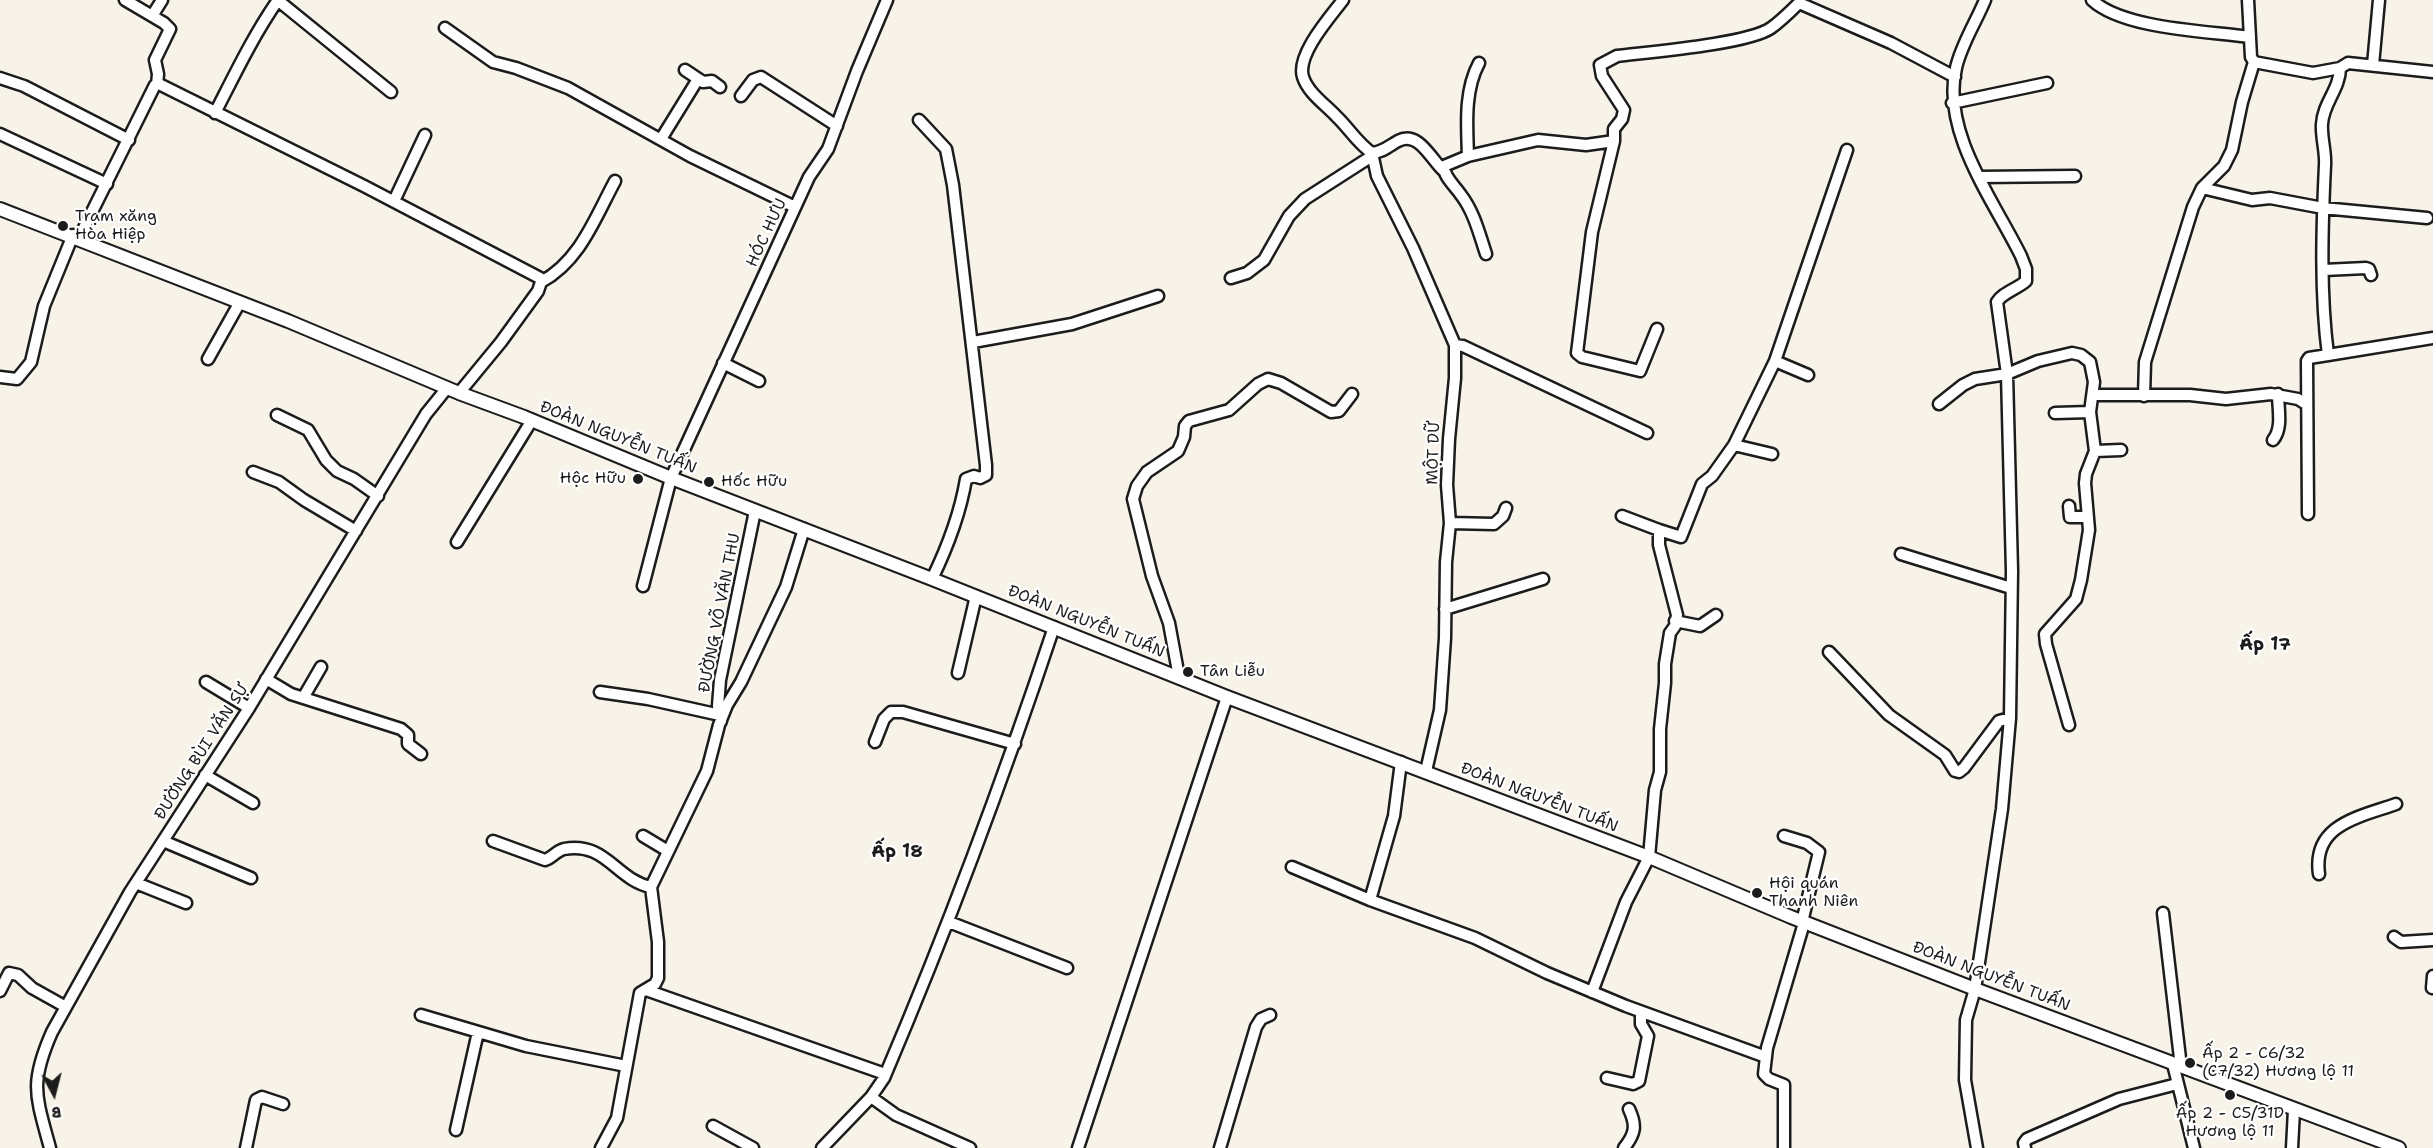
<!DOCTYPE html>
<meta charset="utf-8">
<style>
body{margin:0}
#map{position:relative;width:2433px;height:1148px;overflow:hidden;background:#f8f3e9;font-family:"Shantell Sans",sans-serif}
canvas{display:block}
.north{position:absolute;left:24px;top:1064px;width:60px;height:60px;-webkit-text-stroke:4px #fff;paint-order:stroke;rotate:173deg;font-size:16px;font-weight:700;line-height:24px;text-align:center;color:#1c1c1c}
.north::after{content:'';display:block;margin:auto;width:21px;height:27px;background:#1c1c1c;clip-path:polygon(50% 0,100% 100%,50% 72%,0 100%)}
</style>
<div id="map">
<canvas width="2433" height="1148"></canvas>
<div class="north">B</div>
</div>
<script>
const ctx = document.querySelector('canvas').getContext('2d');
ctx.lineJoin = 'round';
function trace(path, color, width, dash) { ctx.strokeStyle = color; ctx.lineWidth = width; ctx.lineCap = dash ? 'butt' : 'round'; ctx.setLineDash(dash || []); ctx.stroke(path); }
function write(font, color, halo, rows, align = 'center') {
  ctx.font = font + ' "Shantell Sans",sans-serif'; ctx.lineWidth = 4.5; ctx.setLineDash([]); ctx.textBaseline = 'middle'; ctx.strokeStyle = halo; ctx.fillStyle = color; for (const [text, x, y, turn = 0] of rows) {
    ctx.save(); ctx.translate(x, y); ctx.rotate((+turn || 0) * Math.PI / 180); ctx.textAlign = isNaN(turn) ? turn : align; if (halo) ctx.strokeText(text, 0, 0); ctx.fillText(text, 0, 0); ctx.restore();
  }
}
const minor = new Path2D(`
 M125 0 164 23 170 29 155 60 158 74 157 85
 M1343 0C1330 17 1296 55 1303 77 1308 93 1326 105 1336 116 1348 127 1358 144 1372 153 1383 152 1389 146 1398 141 1419 130 1431 160 1444 171
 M2092 0C2123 29 2207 31 2249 37
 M280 2 391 92
 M152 16 162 0
 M445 28 493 62 516 68 568 88 690 156 795 207
 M2254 62 2313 73 2340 68 2348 63 2433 72
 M2373 65 2379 0
 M2340 68C2340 89 2323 103 2322 124 2321 137 2326 152 2325 165 2322 228 2320 293 2328 355L2433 338
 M685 70 703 82 712 81 720 87
 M0 78 24 86 129 140
 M741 96 753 80 761 77 837 126
 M1952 103 2047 83
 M215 113C235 74 253 36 278 0
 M919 120 946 149 953 185 986 465V475L980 478 974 476 966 479C960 515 948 546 932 579
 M0 134 107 184
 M661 139 698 79
 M1372 153 1377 176 1413 248 1455 345V378L1449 439 1447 485 1450 523 1446 562 1445 638 1440 710 1426 771
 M1468 156C1467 125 1464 91 1479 63
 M1979 177 2075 176
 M2202 188 2224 166 2232 150 2242 102 2254 62 2251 57 2248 0
 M394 201 425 135
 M79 238 155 85 159 84 364 186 540 278 541 282 538 291 501 342 459 393
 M1486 254C1479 233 1474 212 1461 195 1455 186 1443 176 1444 166L1468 156 1538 140 1586 145 1614 141
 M2324 270 2366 268 2369 269 2371 275
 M1231 278 1247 273 1264 260 1289 216 1305 199 1372 156
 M541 282C580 261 595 218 615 181
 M1657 329 1640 371 1582 357 1577 353 1592 232 1614 141V129L1622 119 1624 110 1602 76 1600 65 1617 56C1649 52 1748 44 1771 28 1781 21 1791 11 1799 3L1891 43 1955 77
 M973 342 1072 324 1158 296
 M1455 345 1463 346 1647 433
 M208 359 240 302
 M1775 361 1808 375
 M723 363 759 381
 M0 377 17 379 31 362 44 306 73 235
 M2093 395H2190L2226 399 2271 394 2298 399 2306 404
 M2144 396 2145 362 2193 207 2202 188 2252 200 2270 198 2323 208 2427 218
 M1939 404 1963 385 1975 379 2007 374 2038 361 2072 353 2081 355 2090 362 2094 382 2090 412 2095 451 2121 450
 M2055 413 2090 412
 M277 415 308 430 326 460 337 471 354 479 378 496
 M2273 440C2283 428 2278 409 2278 394
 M1734 445 1772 454
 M253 472 279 482 304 500 356 531
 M2069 506 2070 517H2088
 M2308 514 2307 361 2309 358 2328 355
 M1622 516 1659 530
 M1450 523 1494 524 1503 516 1506 508
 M457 542 532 420
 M1901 554 2011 588
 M643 586 671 478 809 177 828 149 857 71 887 0
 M1445 609 1543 579
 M1675 621 1700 626 1716 615
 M1829 652 1889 715 1945 755 1955 771 1959 772 1964 768 1999 721 2010 718
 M958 673 976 596
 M1179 677 1169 623 1152 576 1133 499 1137 486 1147 472 1178 451 1184 437 1185 426 1189 421 1229 410 1258 384 1268 379 1281 383 1331 412 1339 411 1352 394
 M266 679 291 694 401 729 408 735V744L421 754
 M206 682 249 708
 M600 692 648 699 720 715
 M303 698 321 667
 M721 721 718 706 720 680 755 511
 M2069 725 2046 644 2045 634 2076 599 2081 580 2089 530 2085 483 2086 474 2095 451
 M875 742 884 719 891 712H903L1015 744
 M205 775 253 803
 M643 836 668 851
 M1784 836 1807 843 1819 852 1802 922
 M163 841 251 878
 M493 841 545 860C552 858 556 851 564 849 606 841 616 880 651 887
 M1292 867 1370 900 1475 938 1547 973 1626 1006 1766 1057
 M2319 874C2312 824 2360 817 2396 804
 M136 883 186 903
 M1370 900 1394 816 1401 762
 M2163 913 2181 1067
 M949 922 1067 968
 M2394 937 2401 942 2433 940
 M2432 988 2433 976
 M646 990 885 1074
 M0 991 9 973 18 975 32 988 66 1007
 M1592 992 1626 902 1649 857 1655 790 1660 772V729L1665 683V664L1670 633 1675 626 1677 615 1659 545V530L1681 537 1702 484 1712 476 1734 445 1775 361 1847 150
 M421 1015 526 1046 626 1066
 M2173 1064 2194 1148
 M1607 1078 1633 1084 1639 1081 1648 1036 1641 1024V1012
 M871 1097 896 1115 970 1148
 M713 1126 753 1148
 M456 1130 478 1032
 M50 1148C36 1096 29 1084 52 1032L130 892 249 708 426 414 447 388
 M246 1148 256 1100 262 1097 283 1104
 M601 1148 617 1118 640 993 655 984 658 978V942L651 887 707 771 719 725 727 705 741 682 786 587 804 529
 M822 1148 871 1097 884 1078C947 930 1003 780 1054 627
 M1078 1148 1227 697
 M1220 1148 1256 1027 1261 1019 1270 1015
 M1624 1148C1635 1134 1637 1126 1629 1109
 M1784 1148V1085L1769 1079 1764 1074 1767 1048 1804 923
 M1977 1148 1965 1080 1966 1020 1975 989 2002 809 2010 718 2012 571 2007 374 1997 302C2002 293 2017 289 2026 281V269L2021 256C1994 201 1941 132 1956 68 1961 45 1976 22 1985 0
 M2025 1148 2024 1143 2027 1139 2119 1099 2177 1084
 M2292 1148 2294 1110`);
const major = new Path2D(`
 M0 209 288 321 459 393 524 417 671 478 932 579 1227 697 1649 857 1791 917 1975 989 2399 1148`);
const markers = [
 [63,226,6,"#1c1c1c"],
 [638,479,6,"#1c1c1c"],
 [709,482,6,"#1c1c1c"],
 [1188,672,6,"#1c1c1c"],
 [1757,893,6,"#1c1c1c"],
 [2190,1063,6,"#1c1c1c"],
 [2230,1095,6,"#1c1c1c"]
];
const poiNames = [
 ["Trạm xăng",75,217],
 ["Hòa Hiệp",75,235],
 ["Hộc Hữu",626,479,"right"],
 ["Hốc Hữu",721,482],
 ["Tân Liễu",1200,672],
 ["Hội quán",1769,884],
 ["Thanh Niên",1769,902],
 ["Ấp 2 - C6/32",2202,1054],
 ["(C7/32) Hương lộ 11",2202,1072],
 ["Ấp 2 - C5/31D",2230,1114,"center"],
 ["Hương lộ 11",2230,1132,"center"]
];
const streetNames = [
 ["HÓC HƯU",767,233,-65],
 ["ĐOÀN NGUYỄN TUẤN",618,438,22],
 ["MỘT DỮ",1434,453,-88],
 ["ĐƯỜNG VÕ VĂN THU",720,613,-79],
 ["ĐOÀN NGUYỄN TUẤN",1086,622,22],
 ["ĐƯỜNG BÙI VĂN SỰ",202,752,-57],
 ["ĐOÀN NGUYỄN TUẤN",1539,798,21],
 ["ĐOÀN NGUYỄN TUẤN",1991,977,21]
];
const neighbourhoodNames = [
 ["Ấp 17",2265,645],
 ["Ấp 18",897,852]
];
trace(minor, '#1c1c1c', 15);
trace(major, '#1c1c1c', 16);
trace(minor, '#fff', 10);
trace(major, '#fff', 12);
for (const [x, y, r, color] of markers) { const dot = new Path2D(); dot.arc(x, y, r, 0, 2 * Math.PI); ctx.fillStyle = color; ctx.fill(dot); trace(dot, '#fff', 2); }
write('16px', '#1c1c1c', '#fff', poiNames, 'left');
write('16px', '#1c1c1c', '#fff', streetNames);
write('bold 18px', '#1c1c1c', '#fff', neighbourhoodNames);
</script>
